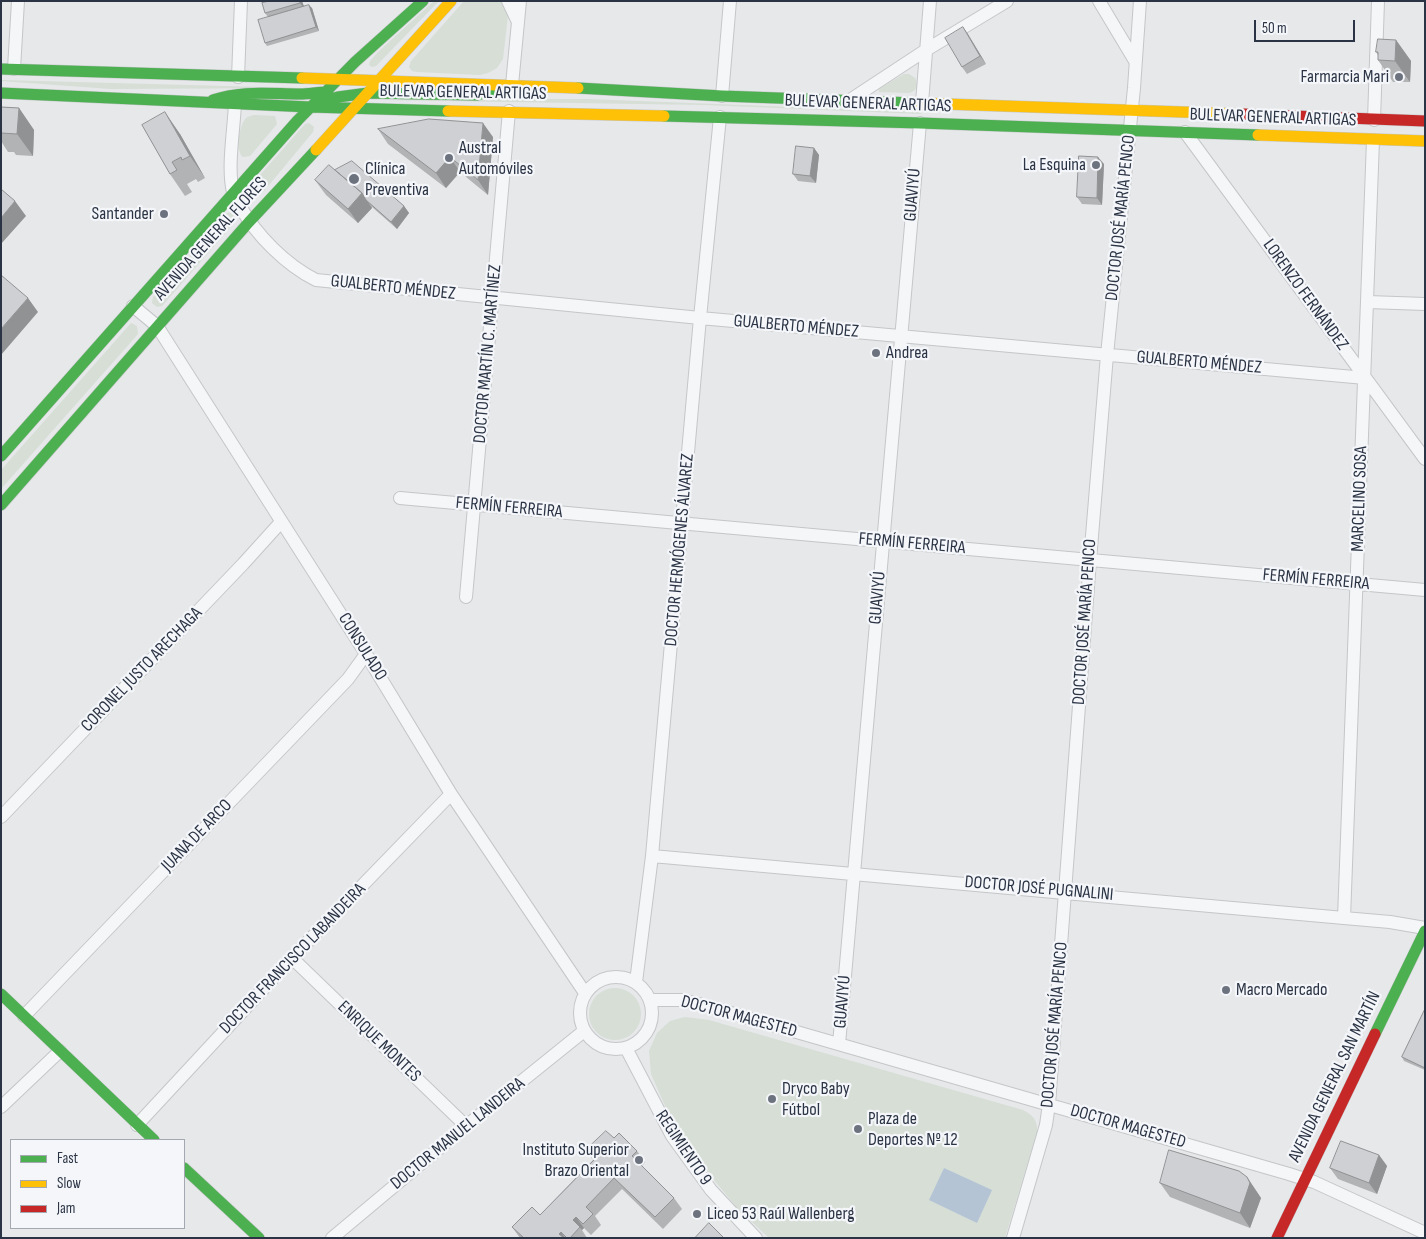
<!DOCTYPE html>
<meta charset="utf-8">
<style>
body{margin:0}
#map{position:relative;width:1426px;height:1239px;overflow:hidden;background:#e6e8ea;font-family:"Sofia Sans Condensed",sans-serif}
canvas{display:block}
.frame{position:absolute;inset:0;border:2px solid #2b3445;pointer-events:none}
.legend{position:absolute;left:10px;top:1139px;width:175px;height:90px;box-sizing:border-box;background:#f4f6f9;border:1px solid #a4a8b1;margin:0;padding:6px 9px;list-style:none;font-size:15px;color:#2b3445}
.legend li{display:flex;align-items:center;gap:10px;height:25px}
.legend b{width:25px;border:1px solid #a4a8b1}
.scale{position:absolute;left:1254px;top:20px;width:101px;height:22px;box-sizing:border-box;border:2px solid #2b3445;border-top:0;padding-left:6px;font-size:15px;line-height:18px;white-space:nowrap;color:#2b3445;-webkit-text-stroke:4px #f4f6f9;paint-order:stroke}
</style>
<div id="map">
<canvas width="1426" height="1239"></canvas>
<div class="frame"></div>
<ul class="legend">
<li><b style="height:6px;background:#4caf50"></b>Fast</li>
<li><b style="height:6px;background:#ffc107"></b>Slow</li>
<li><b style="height:6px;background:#c62828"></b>Jam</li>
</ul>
<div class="scale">50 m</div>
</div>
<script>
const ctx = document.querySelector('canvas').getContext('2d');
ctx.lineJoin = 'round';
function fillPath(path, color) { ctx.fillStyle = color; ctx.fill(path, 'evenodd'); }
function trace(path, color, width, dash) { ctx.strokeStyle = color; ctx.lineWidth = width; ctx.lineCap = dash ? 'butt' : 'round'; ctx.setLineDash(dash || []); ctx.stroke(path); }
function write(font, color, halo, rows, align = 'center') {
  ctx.font = font + ' "Sofia Sans Condensed",sans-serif'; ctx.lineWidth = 4.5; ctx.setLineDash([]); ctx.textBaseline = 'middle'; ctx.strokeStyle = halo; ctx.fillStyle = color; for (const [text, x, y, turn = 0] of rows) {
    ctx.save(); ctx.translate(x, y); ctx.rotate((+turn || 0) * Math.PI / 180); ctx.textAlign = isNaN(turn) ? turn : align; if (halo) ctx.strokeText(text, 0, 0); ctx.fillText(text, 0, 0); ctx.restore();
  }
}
const green = new Path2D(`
 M434 1H439L376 66 372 67 369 65 370 61 378 52Z
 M464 1H503L508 15 503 59 497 68 488 73 480 75 417 72 412 71 409 67 411 61Z
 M904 74H909L915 78C919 85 917 91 909 93L879 92V89Z
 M1 81V80L299 88 111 89Z
 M418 99H587L921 112V114L705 105 382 100Z
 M254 115 275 116 277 124 250 156 243 157C235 151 239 126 246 118 249 116 251 116 254 115Z
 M309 123 314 127 313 132 264 191C260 194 257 193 253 189V183L305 124Z
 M231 212 236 214V221L162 306 157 307 152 303 153 297 227 213Z
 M131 323 137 326 138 334 1 489V470Z
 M589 1014a26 26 0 1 1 52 0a26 26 0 1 1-52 0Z
 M685 1017 709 1020 1023 1110C1033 1115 1038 1121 1037 1132L1005 1238H769L738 1209 705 1169 666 1108 651 1074 649 1051 657 1033 670 1021Z`);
const water = new Path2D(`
 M944 1168 992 1190 977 1223 929 1200Z`);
const street = new Path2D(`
 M508 1 517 20
 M1099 1 1135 61
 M14 69 18 1
 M238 77 241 1
 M512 85 520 1
 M722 96 730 1
 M850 100 926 50 1007 1
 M235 103C234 130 227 167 233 192 234 197 238 202 240 206 256 235 286 265 316 280L700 318 1365 378
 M922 103 930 1
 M1374 120 1378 1
 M1185 132 1425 459
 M1368 302 1425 304
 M133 306 157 326 366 654 451 794 585 993
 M400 498 1425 590
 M466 597 509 111
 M1 817 243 564 281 522
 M652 856 1344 918 1390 922 1425 928
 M1344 918 1373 140
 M292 958 466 1126
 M580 1013a36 36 0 1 1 72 0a36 36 0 1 1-72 0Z
 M636 982 652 856 700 318 720 117
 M650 1000H682L703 1005 1289 1174 1314 1182 1425 1233
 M24 1016 348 679 366 654
 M839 1044 920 123
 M626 1048 672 1136 711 1190 756 1238
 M1 1107 60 1051
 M137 1125 292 958 451 794
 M332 1238 466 1126 584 1031
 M1013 1238 1046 1125 1049 1104 1090 560 1107 355 1134 88 1140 1`);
const fast = new Path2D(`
 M1 69 302 78
 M578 88 722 96 915 103
 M1 93 310 107 448 111
 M213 100C242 90 270 94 300 94 309 94 319 92 328 92
 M315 105 338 97 368 93 477 95 502 88
 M664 116 920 123 1258 135
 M1 456 298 120 355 62 423 1
 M1 505 249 222 316 150
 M1 994 154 1140
 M1375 1034 1425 931
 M184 1168 259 1238`);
const slow = new Path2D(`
 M302 78 578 88
 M915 103 1242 114
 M448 111 664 116
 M1258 135 1425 141
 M316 150 451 1`);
const jam = new Path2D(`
 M1242 114 1425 121
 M1277 1238 1375 1034`);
const wall = new Path2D(`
 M302 1 304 6 312 8 319 31 267 46 265 43 268 17 265 13Z
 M963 27 986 64 967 74 962 67Z
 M1396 40 1411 61 1410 82H1393L1378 60V55L1376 52Z
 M1 107 19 108 34 130 33 156 16 155 14 152H8L1 141Z
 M142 125 180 134 205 178 198 182 196 179 187 184 192 192 185 196 170 174Z
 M378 129 493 137 488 195 460 172 446 188 388 144Z
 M814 148 819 155 816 183 798 181 793 174Z
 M1104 164 1102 205 1082 204 1077 197Z
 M335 170 404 206 409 213 397 229 372 207V208L358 223 326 195 315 180Z
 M1425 1009V1070L1404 1061 1402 1057Z
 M614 1138 637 1151 645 1162 642 1166 674 1198 682 1209 663 1229 622 1189 595 1216 601 1225 591 1235 584 1228 582 1230 587 1238H520L512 1227 540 1215 593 1160 586 1150Z
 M1379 1155 1387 1166 1377 1194 1338 1179 1330 1168Z
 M1247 1177 1261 1198 1250 1228 1170 1197 1160 1183Z`);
const shadedWall = new Path2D(`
 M300 1H302L305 10 300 3Z
 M309 5 312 8 319 31 316 27Z
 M963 27 968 34 986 64 980 56Z
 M1396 40 1411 61 1410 82 1395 61Z
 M19 108 34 130 33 156 17 134Z
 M165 112 180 134 205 178 190 156Z
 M483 123 493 137 488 195 478 180Z
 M814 148 819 155 816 183 810 176Z
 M450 157 460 172 446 188 436 173Z
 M1098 157 1104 164 1102 205 1097 198Z
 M362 193 372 208 358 223 348 209Z
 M15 201 26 216 1 244V218Z
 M404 206 409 213 397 229 391 222Z
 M28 298 38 312 1 355V329Z
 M1379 1155 1387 1166 1377 1194 1369 1183Z
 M1247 1177 1261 1198 1250 1228 1240 1213Z
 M576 1217 584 1228 582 1230 573 1220Z
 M561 1232 565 1238H562L559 1234Z`);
const building = new Path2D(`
 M270 1H300V3L265 13 262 3Z
 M309 5 316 27 265 43 258 20Z
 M963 27 980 56 962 67 945 38Z
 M1378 39 1396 40 1395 61 1378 60V52H1376Z
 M1 107 19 108 17 134 1 133Z
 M165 112 190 156 182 160 181 157 172 162 177 170 170 174 142 125Z
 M429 119 483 123 478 180 450 157 436 173 378 129Z
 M796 146 814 148 810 176 793 174Z
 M1079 156 1098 157 1097 198 1077 197Z
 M352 161 404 206 391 222 366 200 362 193 335 170Z
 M329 165 362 193 348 209 315 180Z
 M1 189 15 201 1 218Z
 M1 275 28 298 1 329Z
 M1425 1009V1068L1402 1057Z
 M606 1131 614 1138 619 1133 637 1151 632 1156 674 1198 655 1217 614 1178 586 1207 593 1214 583 1224 576 1217 573 1220 580 1227 570 1238H567L561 1232 559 1234 564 1238H524L512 1227 532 1207 540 1215 595 1159 586 1150Z
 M1341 1141 1379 1155 1369 1183 1330 1168Z
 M1169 1150 1239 1171 1247 1177 1250 1183 1240 1213 1160 1183Z
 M709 1223 724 1238H695Z`);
const markers = [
 [1399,77,5,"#6c737f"],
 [449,158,5,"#6c737f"],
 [1096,165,5,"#6c737f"],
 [354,179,6,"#6c737f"],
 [164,214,5,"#6c737f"],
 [876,353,5,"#6c737f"],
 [1226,990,5,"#6c737f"],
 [772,1099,5,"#6c737f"],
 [858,1129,5,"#6c737f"],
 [639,1160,5,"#6c737f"],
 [697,1214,5,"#6c737f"]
];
const poiNames = [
 ["Farmarcia Mari",1389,77,"right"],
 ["Austral",459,148],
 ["Automóviles",459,169],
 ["La Esquina",1086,165,"right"],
 ["Clínica",365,169],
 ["Preventiva",365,190],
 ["Santander",154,214,"right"],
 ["Andrea",886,353],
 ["Macro Mercado",1236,990],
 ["Dryco Baby",782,1089],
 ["Fútbol",782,1110],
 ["Plaza de",868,1119],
 ["Deportes Nº 12",868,1140],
 ["Instituto Superior",629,1150,"right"],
 ["Brazo Oriental",629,1171,"right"],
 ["Liceo 53 Raúl Wallenberg",707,1214]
];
const streetNames = [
 ["BULEVAR GENERAL ARTIGAS",463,93,1],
 ["BULEVAR GENERAL ARTIGAS",868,104,2],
 ["BULEVAR GENERAL ARTIGAS",1273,118,2],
 ["GUAVIYÚ",913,195,-85],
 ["DOCTOR JOSÉ MARÍA PENCO",1121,218,-84],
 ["AVENIDA GENERAL FLORES",211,239,-48],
 ["GUALBERTO MÉNDEZ",393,288,6],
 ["LORENZO FERNÁNDEZ",1305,295,54],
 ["GUALBERTO MÉNDEZ",796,327,5],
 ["DOCTOR MARTÍN C. MARTÍNEZ",488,354,-85],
 ["GUALBERTO MÉNDEZ",1199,363,5],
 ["MARCELINO SOSA",1360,499,-88],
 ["FERMÍN FERREIRA",509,508,5],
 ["FERMÍN FERREIRA",912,544,5],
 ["DOCTOR HERMÓGENES ÁLVAREZ",680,550,-85],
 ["FERMÍN FERREIRA",1316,580,5],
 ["GUAVIYÚ",878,598,-85],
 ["DOCTOR JOSÉ MARÍA PENCO",1085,622,-86],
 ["CONSULADO",362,647,58],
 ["CORONEL JUSTO ARECHAGA",142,670,-46],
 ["JUANA DE ARCO",197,836,-46],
 ["DOCTOR JOSÉ PUGNALINI",1039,889,5],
 ["DOCTOR FRANCISCO LABANDEIRA",293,959,-46],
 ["GUAVIYÚ",843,1002,-85],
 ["DOCTOR MAGESTED",739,1017,15],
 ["DOCTOR JOSÉ MARÍA PENCO",1055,1025,-85],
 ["ENRIQUE MONTES",379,1042,44],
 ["AVENIDA GENERAL SAN MARTÍN",1335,1077,-64],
 ["DOCTOR MAGESTED",1128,1127,16],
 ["DOCTOR MANUEL LANDEIRA",458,1134,-39],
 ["REGIMIENTO 9",683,1148,56]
];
fillPath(green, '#d6ded6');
fillPath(water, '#b4c4d5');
trace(street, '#c4c6c8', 14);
trace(fast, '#c4c6c8', 12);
trace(slow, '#c4c6c8', 12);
trace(jam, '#c4c6c8', 12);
trace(street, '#f5f6f7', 12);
trace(fast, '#4caf50', 11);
trace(slow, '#ffc107', 11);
trace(jam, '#c62828', 11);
fillPath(wall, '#b1b3b5');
fillPath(shadedWall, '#909294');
fillPath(building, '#ced0d3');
trace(building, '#909294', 1);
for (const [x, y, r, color] of markers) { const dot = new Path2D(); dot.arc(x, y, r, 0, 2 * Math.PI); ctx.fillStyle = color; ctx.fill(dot); trace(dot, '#f4f6f9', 2); }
write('18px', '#2b3445', '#f4f6f9', poiNames, 'left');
write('18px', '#2b3445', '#f4f6f9', streetNames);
</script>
